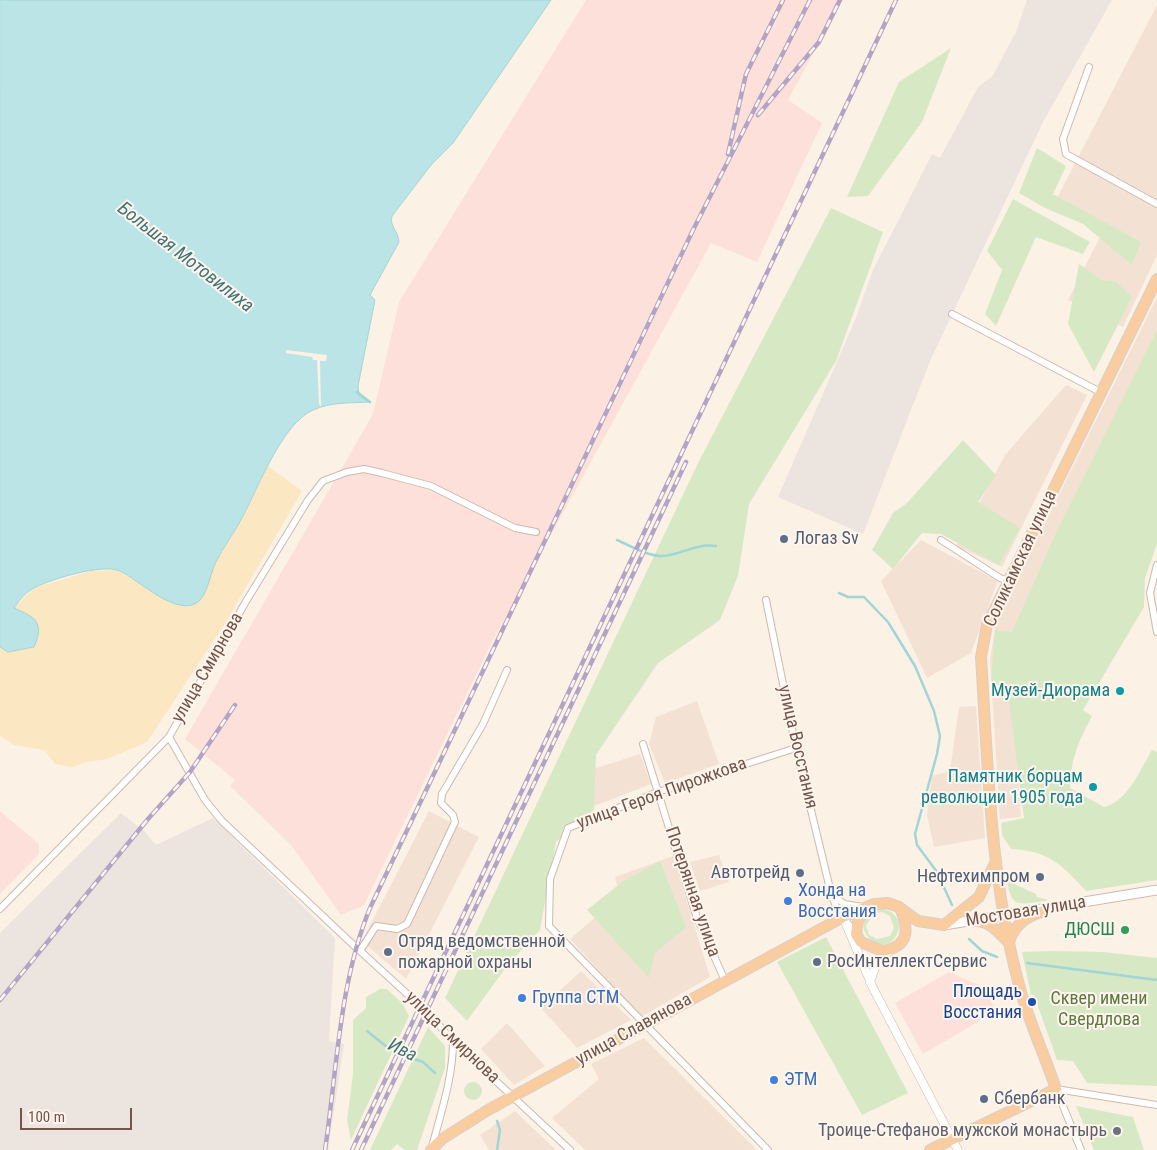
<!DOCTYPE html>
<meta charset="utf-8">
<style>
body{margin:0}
#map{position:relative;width:1157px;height:1150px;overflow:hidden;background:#fcf1e5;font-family:"Roboto Condensed",sans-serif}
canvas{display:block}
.scale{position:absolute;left:20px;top:1108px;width:112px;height:22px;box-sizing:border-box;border:2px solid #75554b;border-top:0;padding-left:6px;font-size:15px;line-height:18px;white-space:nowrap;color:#75554b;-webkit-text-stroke:4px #fff5ec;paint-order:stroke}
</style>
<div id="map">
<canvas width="1157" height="1150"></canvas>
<div class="scale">100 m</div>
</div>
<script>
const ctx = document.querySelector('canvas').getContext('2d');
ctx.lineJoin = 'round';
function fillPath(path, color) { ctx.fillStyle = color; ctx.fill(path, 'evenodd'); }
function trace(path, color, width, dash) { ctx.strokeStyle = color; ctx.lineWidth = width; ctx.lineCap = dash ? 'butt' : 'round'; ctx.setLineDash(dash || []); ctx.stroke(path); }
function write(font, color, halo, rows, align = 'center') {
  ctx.font = font + ' "Roboto Condensed",sans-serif'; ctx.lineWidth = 4; ctx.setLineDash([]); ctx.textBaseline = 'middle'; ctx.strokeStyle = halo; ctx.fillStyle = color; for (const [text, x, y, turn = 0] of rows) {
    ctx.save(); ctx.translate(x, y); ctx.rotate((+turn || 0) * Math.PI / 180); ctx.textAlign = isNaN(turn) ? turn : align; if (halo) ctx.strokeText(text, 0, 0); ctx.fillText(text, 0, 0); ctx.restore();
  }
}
const residential = new Path2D(`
 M1157 5V255L1123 327 1068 300 1105 227 1056 200Z
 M1157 297V352L1010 650 1021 817 1000 819 990 660 996 622Z
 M1066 385 1087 395 1002 567 956 546 1005 455Z
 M921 540 998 581 971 653 927 678 881 581Z
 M697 701 719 764 665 783 649 744 656 717Z
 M976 706 985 838 934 847 927 815 932 776 950 771 959 707Z
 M640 754 651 784 594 806 593 769Z
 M429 811 479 837 406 979 362 941Z
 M719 855 729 882 700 891 690 862Z
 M673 856 710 977 641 1017 570 939 620 896 615 877Z
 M581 971 631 1020 577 1048 541 1008Z
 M507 1023 545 1066 514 1085 481 1049Z
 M644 1038 757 1150H585L552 1118 599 1079 591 1064Z
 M515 1111 556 1150H489L480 1135Z`);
const commercial = new Path2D(`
 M586 0H842L788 100 822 123 757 262 711 243 492 642 364 905 341 915 292 846 230 786 235 780 185 739 373 414 399 302Z
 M0 811 39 844V854L0 894Z
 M949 972 981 986 997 1011 923 1054 895 1003Z`);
const industrial = new Path2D(`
 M1027 0H1112L1043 122 930 361 863 534 778 497 856 318 873 270 932 154 940 158 978 87 992 77 1016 32Z
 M121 813 145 832 156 845 213 818 335 938 329 1041 344 1044 328 1150H0V933Z`);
const green = new Path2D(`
 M951 48 922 122 868 196 847 197 899 82Z
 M1037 148 1066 166 1053 194 1141 242 1132 265 1083 224 1045 208 1019 193Z
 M1013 199 1090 242 1083 254 1036 237 996 326 985 314 1002 270 987 251Z
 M831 208 883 232 836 361 749 504 738 576 720 620 658 663 596 755 594 810 556 842 540 930 507 966 467 1021 445 998 698 463Z
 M1079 264 1103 281H1115L1132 297 1094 372 1068 324Z
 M1157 330V544L1145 578 1144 607 1083 710 1092 716C1078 743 1071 758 1070 788L1104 807C1128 801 1140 770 1152 750L1157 752V880L1086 891C1061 864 1049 851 1011 849L1002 835 1001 823 1024 818 1008 692 991 680 995 630 1012 632 1056 533Z
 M963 440 996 475 978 502 1020 528 999 565 941 534 922 533 893 569 872 550 893 513 907 503Z
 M660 861 686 927 655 953 649 978 587 910 622 882Z
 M1006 871 1014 884 1036 894 1037 897 1049 900C1014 906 1010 908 1006 871Z
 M879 908C893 909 905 922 896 936 878 963 843 918 879 908ZM882 912 890 916 894 928 890 936 877 939 869 935 866 926 873 914Z
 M826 937 908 1093 862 1115 777 962Z
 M1052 951 1103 952 1157 958V1086L1087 1083 1073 1061 1057 1060 1034 995H1031L1022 952Z
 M380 989H387L403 1004 409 1016 351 1140 347 1120 353 1074V1020L366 1008V997Z
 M428 1027 445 1046V1068L417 1150H405L397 1144 391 1150H370Z
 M464 1091a9 9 0 1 1 18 0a9 9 0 1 1-18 0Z
 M1076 1106 1133 1117 1144 1150H1094Z`);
const sand = new Path2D(`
 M268 466 302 491 224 625 147 742 107 759 87 762 72 767 55 764 44 750 14 745 0 736V647L9 652 34 647 13 609 34 588 91 571 119 570 133 579 206 589 211 571 243 517Z`);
const water = new Path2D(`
 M0 0H551L453 143 431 165 392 216C389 226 399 232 399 242L370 295 375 300 358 386 359 396 370 402C352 403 330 402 313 410 282 424 259 486 243 516 235 532 224 546 216 562 210 573 209 590 200 600 180 621 138 579 120 571 102 563 48 580 32 589 24 594 19 601 14 608 35 617 45 622 34 647L8 652 0 647Z`);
const pier = new Path2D(`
 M286 350 327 355 326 361H320L321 407 319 404 317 360H313L312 357 286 353Z`);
const stream = new Path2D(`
 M357 392 370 402
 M617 540C631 546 647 556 662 556 679 556 694 543 716 546
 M839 593 848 597H864L888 622 915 666 934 711 940 736 937 754 915 834 917 845 937 872 952 905
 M969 939 982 951 997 957
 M1027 963 1157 980
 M367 1031 392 1051 423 1062 435 1073
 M497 1121 500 1130 497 1150`);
const minor = new Path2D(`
 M1089 67 1063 139 1066 154 1157 204
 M952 314 1102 393
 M941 540 1000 578 1009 581
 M1157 565 1150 593 1157 632
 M766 600 796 748 831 893 837 909 855 933
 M169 737 205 800 222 821 347 939 427 1012 453 1041 570 1150
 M643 744 696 915 725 981
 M832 894 844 904 863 907
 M0 909 169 737 245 603 308 500 323 481 347 472 364 469 382 473 431 486 515 528 536 532
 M360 951 376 926 397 929 407 924 455 822 453 815 441 803 442 794 483 724 507 670
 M1056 1089 1157 1105
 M1056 1089 1081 1150
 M432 1147C441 1112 453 1078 453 1041
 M768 1150 549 926 550 879 568 828 658 792 796 748`);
const tertiary = new Path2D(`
 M843 917 873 988 958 1150
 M870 982 876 965 890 950`);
const secondary = new Path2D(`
 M944 925 1157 890`);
const primary = new Path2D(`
 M866 908 858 920 856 934 861 942 882 951C910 947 909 928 900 908
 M971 921C988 919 997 931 1009 943
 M1009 942C1015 921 1031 915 1051 908
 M431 1150 442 1139 488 1110 843 917 874 904 888 903 899 907 918 921 944 925 979 897 995 863
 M930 1150 1056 1089C1044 1053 1027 1018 1018 981 990 876 988 766 981 657L987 625 1157 279`);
const rail = new Path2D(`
 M758 115 819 42 840 0
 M728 154 746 74 783 0
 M0 1000 148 819 190 772 235 705
 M325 1150C337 1070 339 983 370 908L694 228 810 0
 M352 1150 896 0
 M361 1150 686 462`);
const markers = [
 [784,539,5,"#5c6f8a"],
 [1120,691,5,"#0f9aa8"],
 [1093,787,5,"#0f9aa8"],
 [800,873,5,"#5c6f8a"],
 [1040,877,5,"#5c6f8a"],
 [788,901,5,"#3f7fe0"],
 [1125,930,5,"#2e9e5b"],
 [388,952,5,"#5c6f8a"],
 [817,962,5,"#5c6f8a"],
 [522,998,5,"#3f7fe0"],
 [1032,1002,5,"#1a4fb4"],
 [774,1080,5,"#3f7fe0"],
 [984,1099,5,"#5c6f8a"],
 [1117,1131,5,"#6b7280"]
];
const serviceNames = [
 ["Логаз Sv",794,539],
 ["Автотрейд",790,873,"right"],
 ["Нефтехимпром",1030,877,"right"],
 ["Отряд ведомственной",398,942],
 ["пожарной охраны",398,963],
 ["РосИнтеллектСервис",827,962],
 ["Сбербанк",994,1099]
];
const streetNames = [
 ["Соликамская улица",1021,559,-65],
 ["улица Смирнова",208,668,-60],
 ["улица Восстания",797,747,77],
 ["улица Героя Пирожкова",662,794,-20],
 ["Потерянная улица",692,892,71],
 ["Мостовая улица",1026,912,-9],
 ["улица Славянова",634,1030,-29],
 ["улица Смирнова",452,1038,44]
];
const cultureNames = [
 ["Музей-Диорама",1110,691],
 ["Памятник борцам",1083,777],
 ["революции 1905 года",1083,798]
];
const shopNames = [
 ["Хонда на",798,891],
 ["Восстания",798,912],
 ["Группа СТМ",532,998],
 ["ЭТМ",784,1080]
];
const leisureNames = [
 ["ДЮСШ",1115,930]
];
const transitNames = [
 ["Площадь",1022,992],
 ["Восстания",1022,1013]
];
const parkNames = [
 ["Сквер имени",1099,999],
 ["Свердлова",1099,1020]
];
const worshipNames = [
 ["Троице-Стефанов мужской монастырь",1107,1131]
];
const waterNames = [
 ["Большая Мотовилиха",185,258,38],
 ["Ива",402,1051,26]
];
fillPath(residential, '#f3e2d4');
fillPath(commercial, '#fce0d9');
fillPath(industrial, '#ece4df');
fillPath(green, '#d7e9c4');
fillPath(sand, '#fbe7c1');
fillPath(water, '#bae4e5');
trace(water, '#a1d5d7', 1);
fillPath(pier, '#fcf1e5');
trace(stream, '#a1d5d7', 2.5);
trace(minor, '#cfb9af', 8);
trace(tertiary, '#cfb9af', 9);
trace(secondary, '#d2b9ac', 11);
trace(primary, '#d8cfcd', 12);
trace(minor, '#fff', 6);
trace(tertiary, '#fff', 8);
trace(secondary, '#fff', 9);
trace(primary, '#f9cd9f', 10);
trace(rail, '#b2a4c5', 4.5);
trace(rail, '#fff5ec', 2.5, [8]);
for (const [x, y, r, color] of markers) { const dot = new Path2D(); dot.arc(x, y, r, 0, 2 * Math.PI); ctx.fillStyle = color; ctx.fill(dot); trace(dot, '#fff5ec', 2); }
write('18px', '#4e5e75', '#fff5ec', serviceNames, 'left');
write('18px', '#75554b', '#fff5ec', streetNames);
write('18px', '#0d838f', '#fff5ec', cultureNames, 'right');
write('18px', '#366cbe', '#fff5ec', shopNames, 'left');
write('18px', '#27864d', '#fff5ec', leisureNames, 'right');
write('18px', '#164399', '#fff5ec', transitNames, 'right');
write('18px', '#5a7a42', '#fff5ec', parkNames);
write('18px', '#5b616d', '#fff5ec', worshipNames, 'right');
write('italic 19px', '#3f7679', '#fff5ec', waterNames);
</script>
